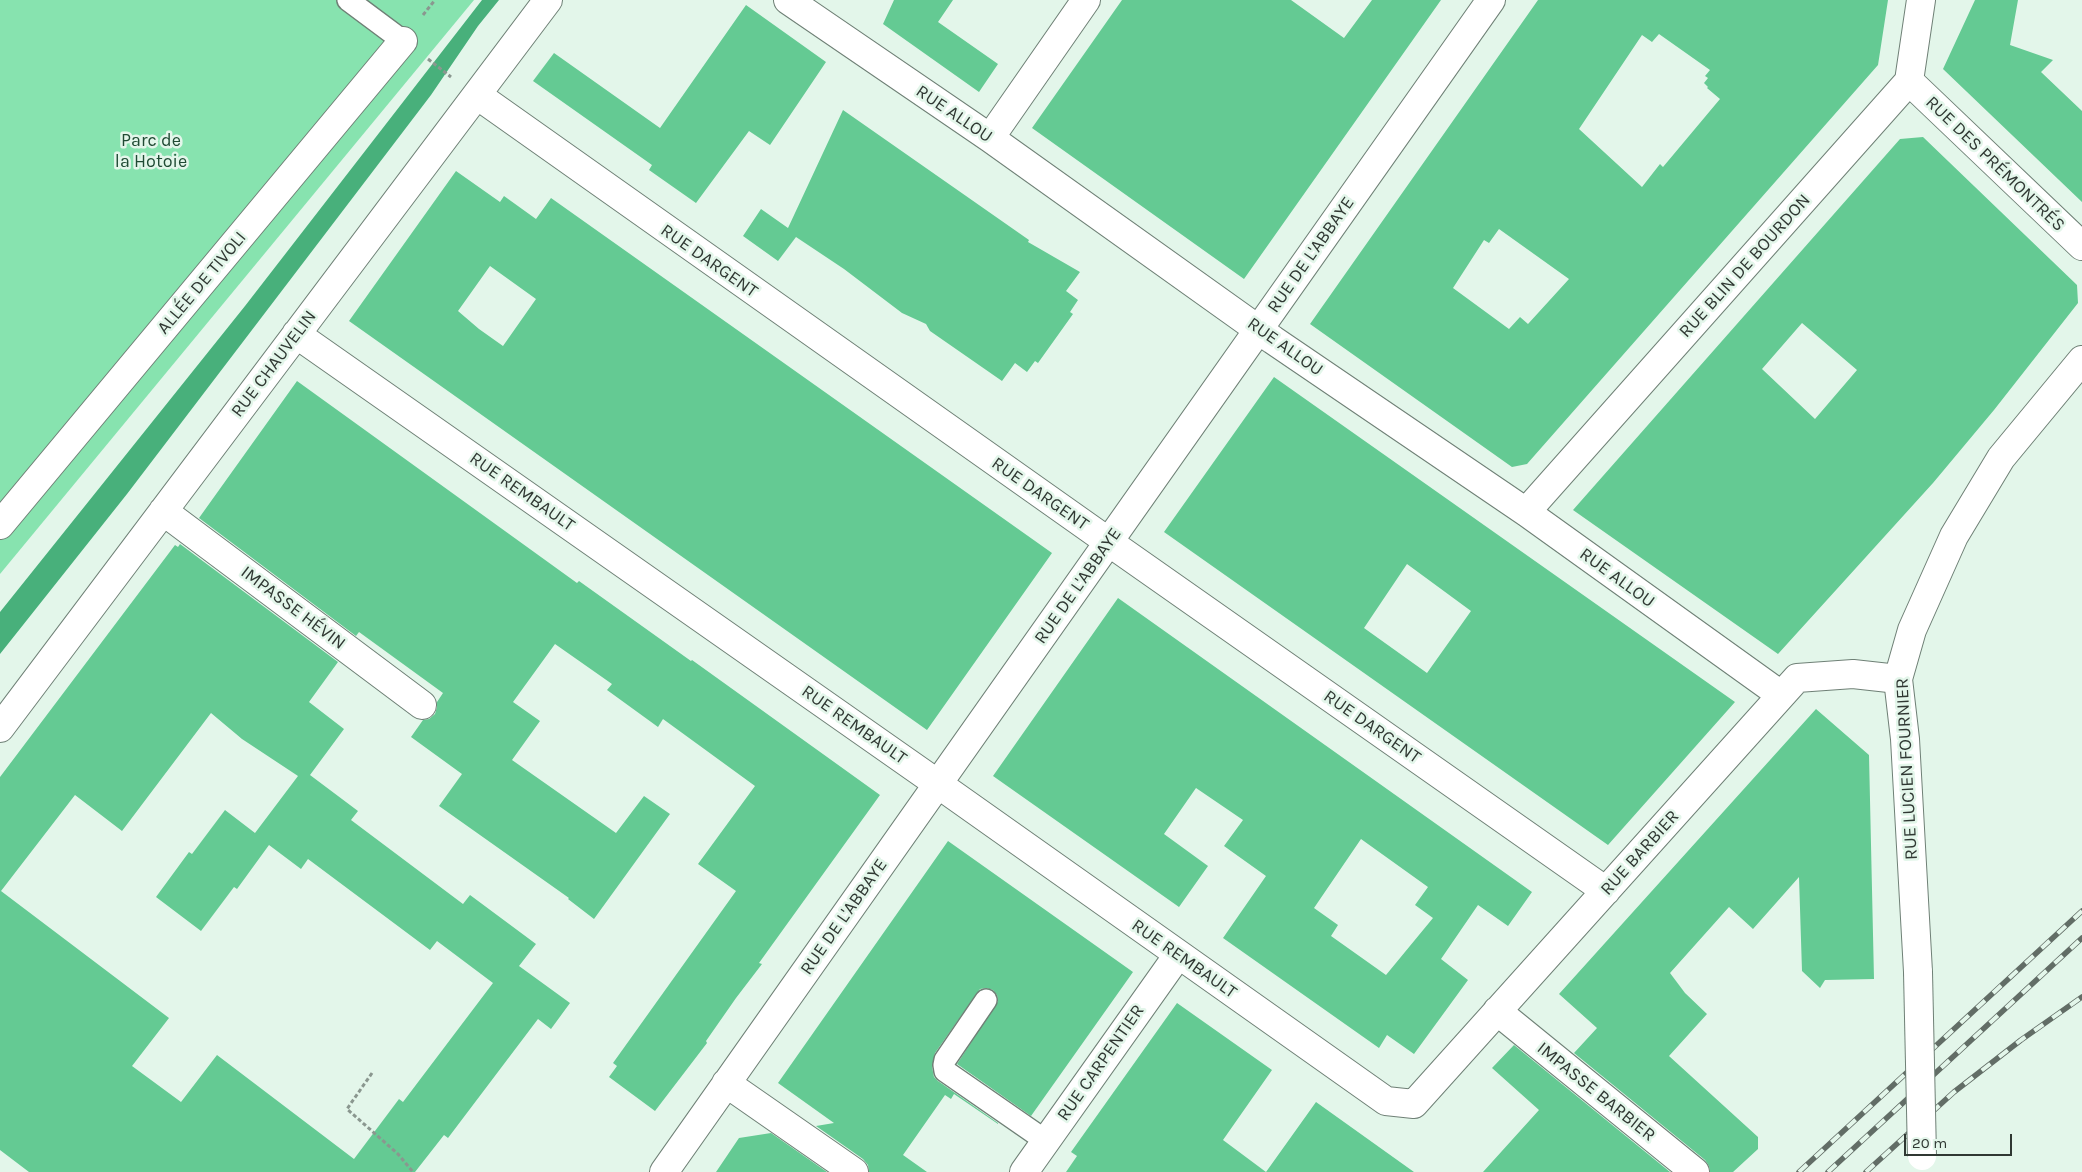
<!DOCTYPE html>
<meta charset="utf-8">
<style>
body{margin:0}
#map{position:relative;width:2082px;height:1172px;overflow:hidden;background:#e3f6ea;font-family:Karla,sans-serif}
canvas{display:block}
.scale{position:absolute;left:1904px;top:1134px;width:108px;height:22px;box-sizing:border-box;border:2px solid #303833;border-top:0;padding-left:6px;font-size:15px;line-height:18px;white-space:nowrap;color:#303833;-webkit-text-stroke:4px #e3f6ea;paint-order:stroke}
</style>
<div id="map">
<canvas width="2082" height="1172"></canvas>
<div class="scale">20 m</div>
</div>
<script>
const ctx = document.querySelector('canvas').getContext('2d');
ctx.lineJoin = 'round';
function fillPath(path, color) { ctx.fillStyle = color; ctx.fill(path, 'evenodd'); }
function trace(path, color, width, dash) { ctx.strokeStyle = color; ctx.lineWidth = width; ctx.lineCap = dash ? 'butt' : 'round'; ctx.setLineDash(dash || []); ctx.stroke(path); }
function write(font, color, halo, rows, align = 'center') {
  ctx.font = font + ' Karla,sans-serif'; ctx.lineWidth = 5; ctx.setLineDash([]); ctx.textBaseline = 'middle'; ctx.strokeStyle = halo; ctx.fillStyle = color; for (const [text, x, y, turn = 0] of rows) {
    ctx.save(); ctx.translate(x, y); ctx.rotate((+turn || 0) * Math.PI / 180); ctx.textAlign = isNaN(turn) ? turn : align; if (halo) ctx.strokeText(text, 0, 0); ctx.fillText(text, 0, 0); ctx.restore();
  }
}
const green = new Path2D(`
 M0 0H474L0 574Z`);
const water = new Path2D(`
 M482 0H499L478 26 431 95 127 494 0 654V612L245 306Z`);
const building = new Path2D(`
 M894 0H953L938 22 998 64 979 92 883 24Z
 M1122 0H1291L1344 38 1372 0H1441L1244 279 1032 128Z
 M1538 0H1888L1878 65 1527 464 1512 467 1310 324ZM1659 34 1710 70 1705 76 1708 78 1704 83 1708 87 1707 88 1720 99 1663 167 1660 164 1642 187 1579 129 1642 35 1652 42ZM1499 229 1569 279 1528 324 1520 317 1509 329 1453 288 1484 240 1489 243Z
 M1975 0H2018L2010 45 2053 60 2041 72 2082 111V202L1943 69Z
 M746 5 826 62 770 145 749 131 696 203 649 170 652 165 533 81 554 53 660 128Z
 M843 110 1029 240 1028 242 1080 272 1066 291 1078 300 1070 312 1073 314 1038 363 1035 361 1027 372 1015 363 1002 381 930 331 926 324 902 313 844 269 796 237 778 261 743 236 761 209 788 228Z
 M1923 137 2077 285 2078 303 1994 410 1933 483 1778 654 1573 510 1900 139ZM1802 323 1857 370 1815 419 1762 369Z
 M456 171 500 202 504 196 536 219 551 198 1052 553 927 730 349 321ZM490 266 536 299 503 346 479 329 458 311Z
 M1274 377 1735 702 1608 845 1164 532ZM1407 564 1471 611 1427 673 1364 628Z
 M297 381 577 583 579 581 691 661 692 660 880 795 759 963 762 964 736 998 706 1041 707 1043 655 1111 609 1077 617 1066 613 1063 736 891 698 864 755 786 663 719 658 727 607 690 612 684 555 644 513 702 540 721 512 760 616 833 644 796 670 814 594 919 568 899 569 898 439 806 462 774 411 737 423 720 429 719 435 714 437 707V702L443 693 359 632 356 636 199 518Z
 M180 544 338 662 309 702 344 729 310 775 358 811 351 820 463 904 470 895 536 944 519 966 570 1003 551 1029 538 1019 448 1138 444 1135 415 1172H29L0 1150V777L175 545 178 547ZM211 713 242 739 298 776 255 833 225 810 192 854 189 852 156 897 201 931 234 887 237 889 269 845 301 869 308 859 430 950 437 941 493 983 403 1102 399 1099 354 1159 217 1055 181 1102 132 1066 169 1018 1 891 75 795 122 831Z
 M1118 598 1532 892 1508 926 1478 905 1441 959 1468 980 1414 1054 1387 1035 1379 1048 1223 938 1266 876 1224 846 1243 820 1196 788 1164 834 1208 866 1179 907 993 776ZM1361 839 1428 887 1415 905 1433 918 1386 975 1331 936 1338 925 1314 908Z
 M1816 709 1869 755 1874 979 1825 980 1820 988 1802 971 1799 877 1753 929 1729 907 1670 973 1685 993 1707 1014 1669 1056 1758 1137V1149L1733 1172H1710L1709 1166 1705 1160 1574 1053 1597 1028 1559 994Z
 M948 841 1133 972 1031 1116 957 1064 998 1001 997 995 993 990 986 988 980 989 935 1053 932 1067 934 1077 938 1081 998 1123V1124L954 1094 951 1099 945 1095 903 1155 927 1172H869L868 1165 863 1159 816 1126 834 1123 778 1083Z
 M1177 1003 1272 1070 1223 1140 1266 1172 1316 1102 1414 1172H1066L1077 1156 1071 1152Z
 M1514 1045 1670 1172H1483L1539 1110 1492 1068Z
 M771 1133 827 1172H716L739 1138Z`);
const path = new Path2D(`
 M423 15 435 0
 M428 59 451 77
 M372 1073 347 1109 398 1154 413 1172`);
const lane = new Path2D(`
 M348 0 403 41
 M986 1000 945 1060 944 1065 945 1071 1046 1141`);
const street = new Path2D(`
 M788 0 990 138 1273 340 1526 512 1781 695
 M1909 81 2082 246
 M477 95 1123 552 1606 891
 M990 138 1086 0
 M296 334 938 784 1386 1101 1414 1104 1797 678 1853 674 1898 679
 M163 511 422 705
 M1526 512 1909 81 1921 0
 M0 525 403 41
 M0 728 548 0
 M1497 1011 1695 1172
 M726 1083 854 1172
 M664 1172 1491 0
 M1024 1172 1178 955`);
const secondary = new Path2D(`
 M1918 972 1905 739 1898 679 1912 630 1954 536 2001 458 2082 360`);
const rail = new Path2D(`
 M1799 1172 2082 911
 M1828 1172 2082 938
 M1866 1172 1954 1092 2021 1040 2082 997`);
const secondaryBridge = new Path2D(`
 M1918 972 1922 1156`);
const streetNames = [
 ["RUE ALLOU",954,114,34],
 ["RUE DES PRÉMONTRÉS",1995,164,44],
 ["RUE DE L'ABBAYE",1311,255,-55],
 ["RUE DARGENT",709,261,35],
 ["RUE BLIN DE BOURDON",1745,266,-48],
 ["ALLÉE DE TIVOLI",202,283,-50],
 ["RUE ALLOU",1285,347,35],
 ["RUE CHAUVELIN",274,364,-53],
 ["RUE REMBAULT",522,492,35],
 ["RUE DARGENT",1040,494,35],
 ["RUE ALLOU",1617,578,36],
 ["RUE DE L'ABBAYE",1078,586,-55],
 ["IMPASSE HÉVIN",293,608,37],
 ["RUE REMBAULT",854,725,35],
 ["RUE DARGENT",1372,727,35],
 ["RUE LUCIEN FOURNIER",1907,769,-93],
 ["RUE BARBIER",1640,853,-48],
 ["RUE DE L'ABBAYE",844,917,-55],
 ["RUE REMBAULT",1184,959,35],
 ["RUE CARPENTIER",1101,1063,-55],
 ["IMPASSE BARBIER",1596,1092,39]
];
const parkNames = [
 ["Parc de",151,141],
 ["la Hotoie",151,162]
];
fillPath(green, '#87e3af');
fillPath(water, '#48b07b');
fillPath(building, '#64ca93');
trace(lane, '#6f8076', 24);
trace(street, '#6f8076', 30);
trace(secondary, '#6f8076', 30);
trace(path, '#8a978f', 3, [4, 2.5]);
trace(lane, '#fff', 21);
trace(street, '#fff', 28);
trace(secondary, '#fff', 28);
trace(rail, '#626d66', 5.5);
trace(rail, '#e3f6ea', 4, [11]);
trace(secondaryBridge, '#6f8076', 30, []);
trace(secondaryBridge, '#fff', 28);
write('18px', '#303833', '#e3f6ea', streetNames);
write('18px', '#204b34', '#e3f6ea', parkNames);
</script>
